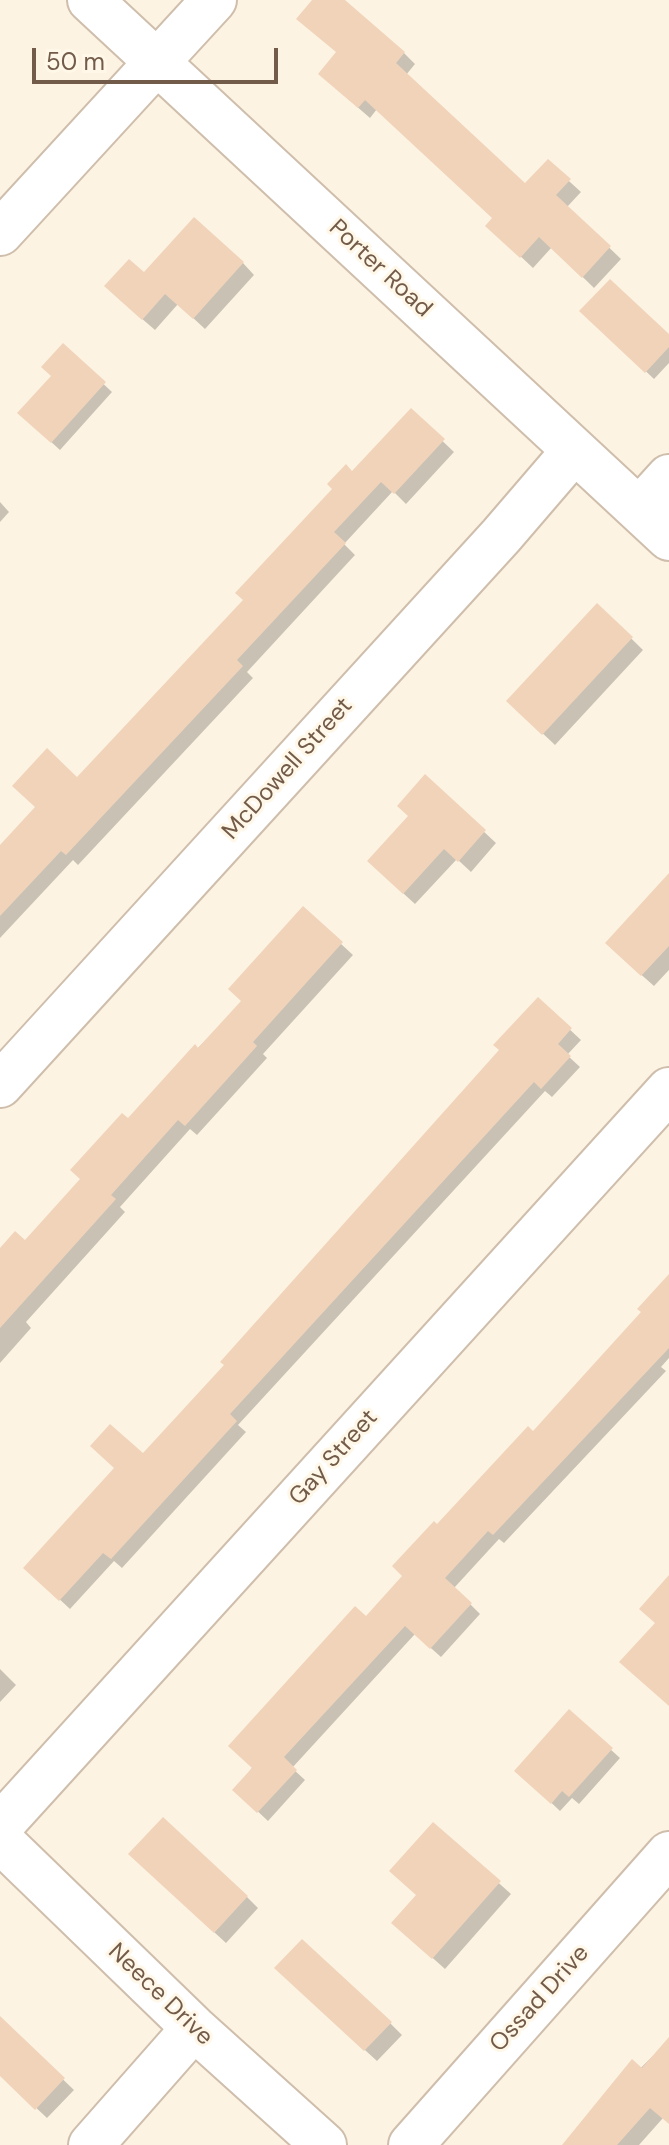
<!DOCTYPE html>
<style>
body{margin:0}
#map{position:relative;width:669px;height:2145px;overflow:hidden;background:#fcf3e2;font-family:"DM Sans",sans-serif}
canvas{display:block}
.scale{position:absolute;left:32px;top:48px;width:246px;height:36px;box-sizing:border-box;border:4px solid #735b49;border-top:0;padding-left:10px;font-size:24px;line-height:28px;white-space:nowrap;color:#735b49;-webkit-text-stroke:6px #fff7e8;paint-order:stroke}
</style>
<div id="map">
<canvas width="669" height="2145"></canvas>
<div class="scale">50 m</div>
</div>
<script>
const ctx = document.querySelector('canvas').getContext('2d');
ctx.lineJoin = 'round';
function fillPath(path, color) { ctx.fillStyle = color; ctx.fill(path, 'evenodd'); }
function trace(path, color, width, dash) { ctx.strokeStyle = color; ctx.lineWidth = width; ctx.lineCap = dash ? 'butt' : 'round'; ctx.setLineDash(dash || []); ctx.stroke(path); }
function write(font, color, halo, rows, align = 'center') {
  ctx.font = font + ' "DM Sans",sans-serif'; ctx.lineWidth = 6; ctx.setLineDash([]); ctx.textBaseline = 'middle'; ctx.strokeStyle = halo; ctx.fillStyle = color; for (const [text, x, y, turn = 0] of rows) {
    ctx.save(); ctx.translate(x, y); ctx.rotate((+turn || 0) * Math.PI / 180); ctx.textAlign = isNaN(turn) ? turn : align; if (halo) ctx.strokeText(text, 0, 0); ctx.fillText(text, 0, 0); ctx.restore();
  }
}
const shadow = new Path2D(`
 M315 0H342L404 53 415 64 406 75 525 186 548 162 581 192 567 207 621 259 594 288 552 247 533 268 500 237 495 219 377 109 370 118 332 85 338 53Z
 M243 263 254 275 205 329 178 304 155 330 118 298 144 274Z
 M582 311 669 336V363L654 379Z
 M63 346 112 392 60 450 28 421 53 376Z
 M411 411 454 452 406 504 393 491 344 544 355 555 247 672 253 678 78 865 73 860 0 938V848L77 779 245 601 352 474Z
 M0 502 9 512 0 522Z
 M597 605 643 650 555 745 520 712Z
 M425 777 496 843 471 872 457 859 415 904 381 873 410 816Z
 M669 876V970L654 986 619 955Z
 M303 909 353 955 263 1054 267 1058 197 1135 190 1129 120 1207 125 1212 26 1322 31 1328 0 1363V1251L26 1243 83 1180 128 1121 243 1001Z
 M538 1000 581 1040 567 1055 580 1067 552 1097 545 1091 238 1425 246 1432 122 1568 114 1561 70 1609 26 1568 143 1456 226 1365 502 1050Z
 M669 1277V1358L661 1367 666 1371 504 1543 499 1539 454 1588 480 1614 441 1657 415 1634 292 1768 305 1780 268 1821 235 1790 366 1619 405 1576 437 1527 533 1433 644 1312Z
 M0 1669 16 1685 0 1702Z
 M569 1712 620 1758 579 1804 572 1798 560 1811 525 1778Z
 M433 1824 511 1894 445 1969 406 1934 418 1896Z
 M142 1866 247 1897 258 1908 226 1943Z
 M288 1980 390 2023 402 2035 377 2061Z
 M0 2019 74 2090 47 2118 0 2074Z
 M669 2040V2123L663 2118 639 2145H563Z`);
const building = new Path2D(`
 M312 0H345L405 52 396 63 525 183 548 159 571 179 556 195 611 246 582 278 539 237 520 258 485 226 492 218 365 100 358 108 318 74 336 52 296 19Z
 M194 217 244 262 193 319 165 294 142 320 104 286 129 259 144 272Z
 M610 279 669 334V347L645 373 579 311Z
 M63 343 106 382 51 443 17 413 51 376 41 367Z
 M411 408 445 439 394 494 381 482 334 532 346 543 237 660 243 666 66 855 61 851 0 916V845L35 807 12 786 47 748 77 777 243 600 235 593 332 489 327 484 346 464 352 471Z
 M597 603 633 637 542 735 506 701Z
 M425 774 486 830 458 862 444 849 403 894 367 861 408 816 397 806Z
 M669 873V946L641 976 605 943Z
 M303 906 343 942 253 1042 257 1046 185 1126 178 1120 111 1195 116 1199 0 1328V1248L15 1231 25 1240 80 1179 70 1170 122 1113 128 1118 195 1044 198 1048 241 1001 228 989Z
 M538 997 572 1028 558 1044 571 1056 541 1089 534 1082 230 1414 237 1421 111 1559 103 1553 59 1601 23 1568 114 1468 90 1446 110 1424 143 1453 224 1365 220 1362 499 1050 493 1045Z
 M669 1274V1348L493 1535 488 1531 445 1578 472 1603 430 1649 405 1626 284 1757 297 1770 257 1813 232 1790 252 1768 228 1746 355 1606 366 1616 402 1576 392 1566 434 1521 437 1524 528 1426 533 1431 641 1312 637 1309Z
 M669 1575V1706L619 1662 655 1623 639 1609Z
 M569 1709 613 1748 569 1797 562 1791 551 1804 514 1771Z
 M163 1817 248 1896 214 1933 128 1854Z
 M433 1822 501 1881 432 1959 391 1923 416 1895 389 1871Z
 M302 1939 392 2022 364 2051 274 1968Z
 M0 2016 65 2078 35 2110 0 2076Z
 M669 2037V2124L650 2108 617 2145H562L632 2059 642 2068Z`);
const minor = new Path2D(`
 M90 0 669 538
 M0 233 214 0
 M639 510 669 477
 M0 1085 501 536 574 451
 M0 1826 669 1090
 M0 1840 194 2028 324 2145
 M91 2145 194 2028
 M411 2145 669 1854`);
const streetNames = [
 ["Porter Road",380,269,43],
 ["McDowell Street",288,769,-48],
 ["Gay Street",334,1458,-48],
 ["Neece Drive",160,1995,44],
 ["Ossad Drive",540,1999,-48]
];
fillPath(shadow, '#0003');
fillPath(building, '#f1d3ba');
trace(minor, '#cfbeac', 48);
trace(minor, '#fff', 44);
write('24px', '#735b49', '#fff7e8', streetNames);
</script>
